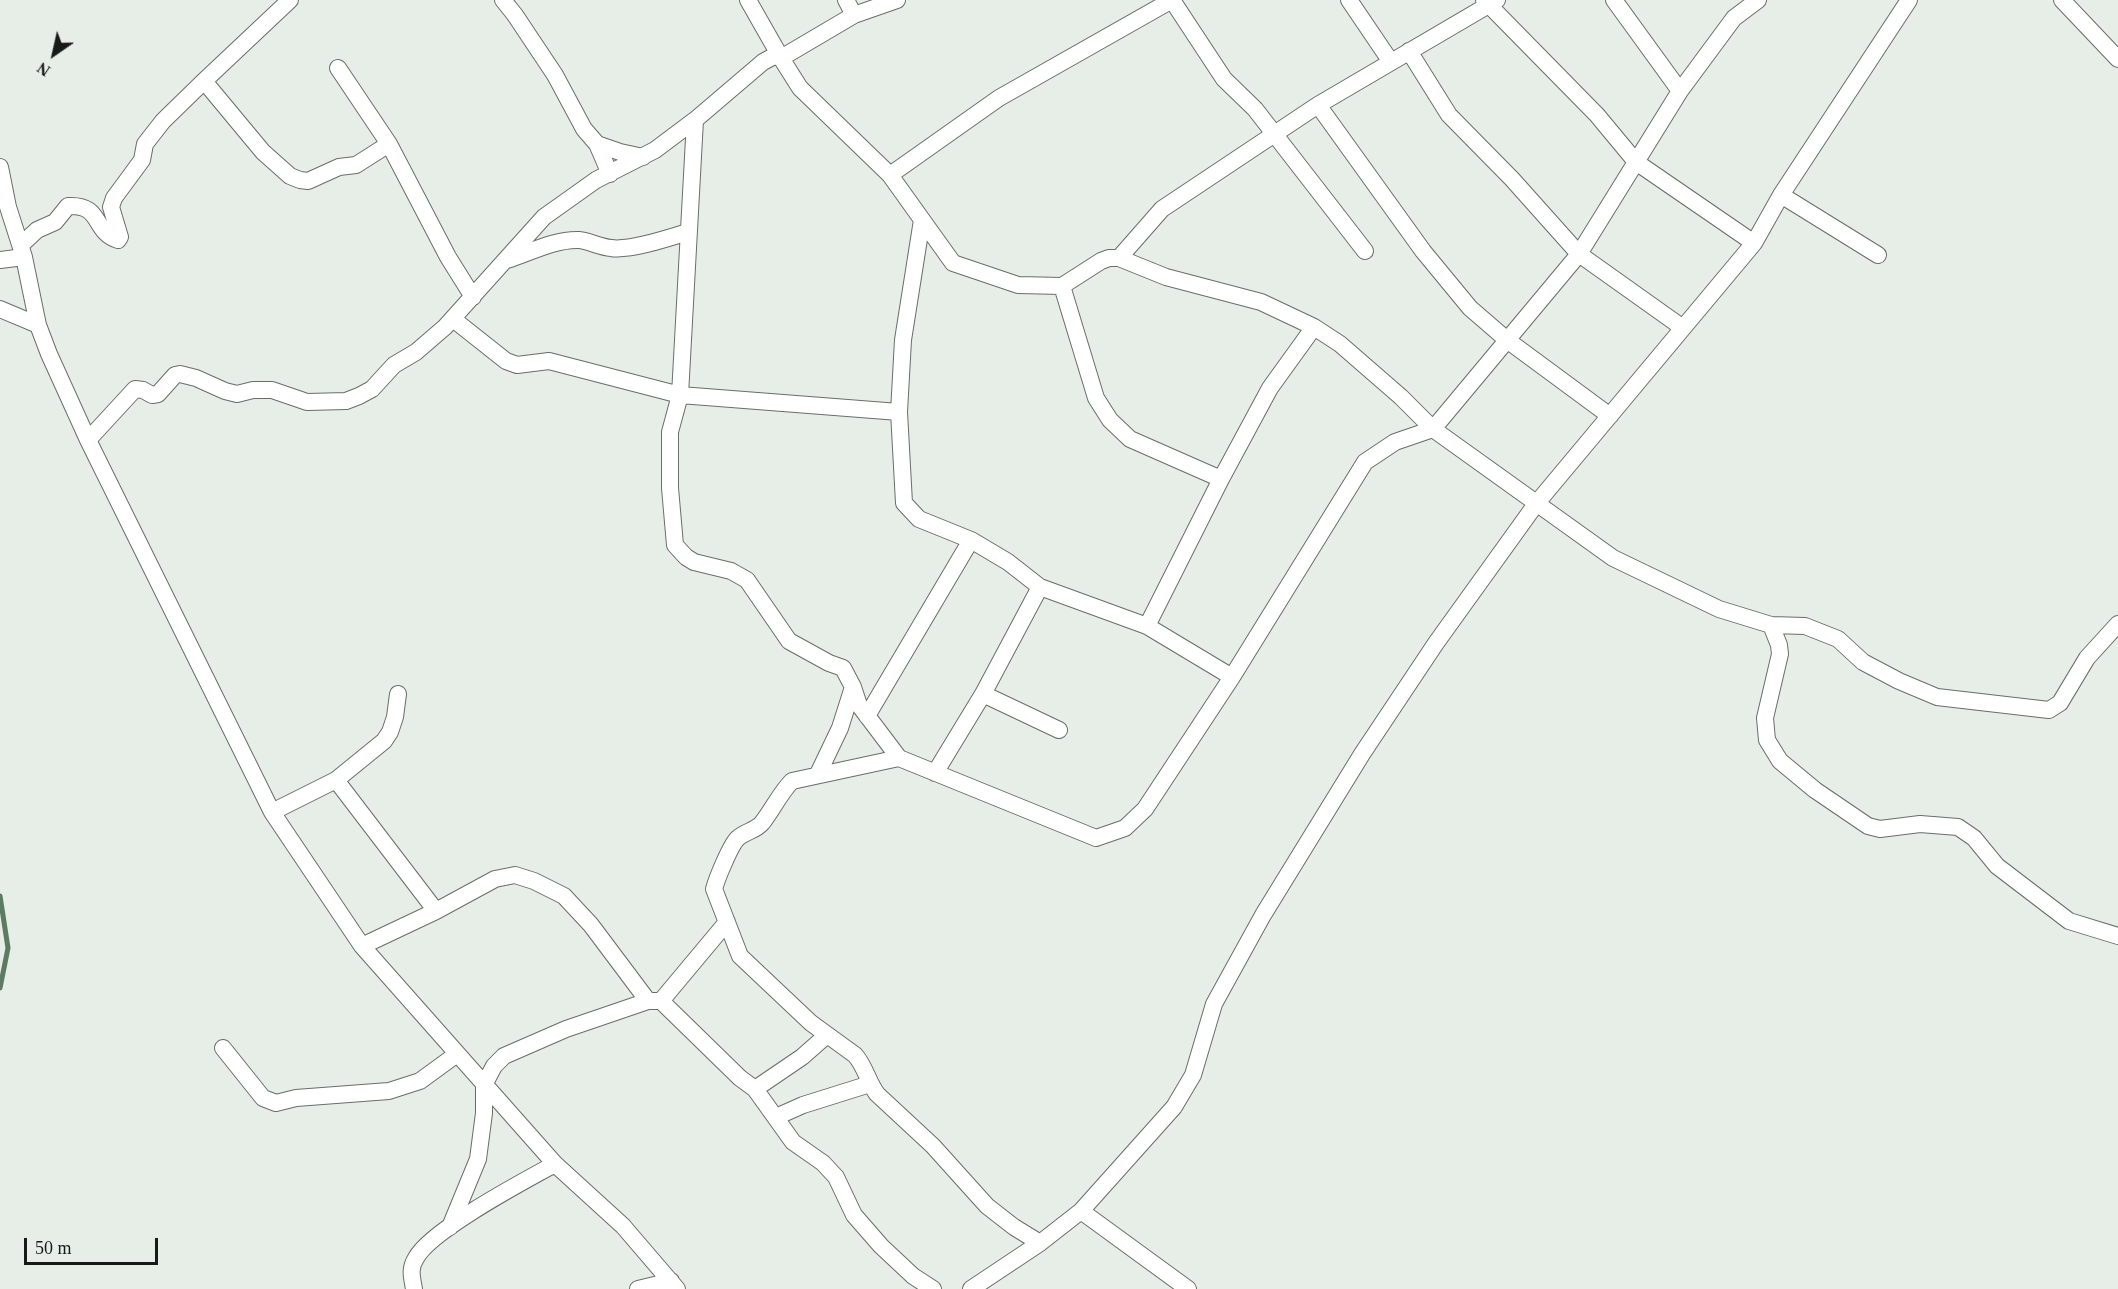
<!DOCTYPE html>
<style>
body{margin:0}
#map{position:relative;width:2118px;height:1289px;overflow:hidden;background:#e7eee8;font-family:Georgia,serif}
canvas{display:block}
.north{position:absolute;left:24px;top:24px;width:60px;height:60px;-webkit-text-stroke:4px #e7eee8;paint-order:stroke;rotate:214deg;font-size:16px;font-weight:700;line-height:24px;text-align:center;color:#181a18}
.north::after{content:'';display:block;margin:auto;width:21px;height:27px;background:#181a18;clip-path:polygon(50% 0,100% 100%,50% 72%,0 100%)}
.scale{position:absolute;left:24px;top:1238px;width:134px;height:27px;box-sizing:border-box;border:3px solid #181a18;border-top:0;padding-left:8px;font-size:18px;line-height:21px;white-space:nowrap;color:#181a18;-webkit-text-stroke:4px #e7eee8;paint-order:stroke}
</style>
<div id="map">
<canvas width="2118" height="1289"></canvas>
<div class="north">N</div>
<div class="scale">50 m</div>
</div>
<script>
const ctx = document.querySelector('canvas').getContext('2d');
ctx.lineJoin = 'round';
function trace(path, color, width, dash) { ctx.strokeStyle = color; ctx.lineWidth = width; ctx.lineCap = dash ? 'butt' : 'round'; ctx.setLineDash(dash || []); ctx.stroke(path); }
const stream = new Path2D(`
 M0 896 8 948 0 988`);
const street = new Path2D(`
 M503 0 515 15 555 75 584 129 597 144 610 174
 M748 0 781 58 800 88 890 175 953 263 1018 285 1062 286 1101 261 1109 258H1119L1166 277 1261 302 1314 327 1340 344 1401 397 1433 429 1613 558 1719 609 1771 625 1805 626 1838 639 1863 662 1899 681 1937 697 2049 710 2060 703 2087 658 2118 624
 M846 0 854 15
 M1172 0 1224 79 1255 109 1365 251
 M1349 0 1391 62
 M1484 0 1597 115 1636 162 1754 243
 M1614 0 1680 91
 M2062 0 2118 59
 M1409 51 1449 115 1512 179 1579 254 1683 328
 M338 68 389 144 448 257 473 297
 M204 81 263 152 290 176 300 180 308 181 339 167 356 165 389 144
 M1318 105 1423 251 1470 308 1507 340 1610 416
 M695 120 680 395 670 432V488L675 545 686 557 694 562 731 571 747 580 789 641 829 663 843 668 853 687 859 705 899 758 1096 838 1125 828 1145 809 1232 677 1365 462 1395 442 1433 429 1579 254 1680 91 1734 18 1758 0
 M597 144 620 152 643 157
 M0 167 8 207 24 257 38 325 49 354 88 440 272 812 362 946 555 1164 623 1226 677 1289
 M890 175 999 98 1172 0
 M1781 195 1878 255
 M922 220 903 340 899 412 904 503 919 519 971 540 1008 562 1040 587 1147 626 1232 677
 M21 245 37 230 55 222 68 206C103 204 92 232 118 240L120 237 111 207 114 198 142 160 145 144 163 121 204 81 290 0
 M1119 258 1162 209 1318 105 1497 0
 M0 260 24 257
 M507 260C529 253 555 239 579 240 589 241 600 247 611 248 630 251 669 238 688 232
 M1062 286 1096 398 1110 420 1130 439 1221 479
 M0 309 38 325
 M453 319 506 361 517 365 549 361 680 395 899 412
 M88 440 135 389 143 390 152 395 158 394 175 375 180 374 196 378 225 391 237 394 253 390H272L307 402 346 401 359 396 372 389 394 365 416 352 445 327 544 217 596 180 655 150 695 120 763 62 774 56 781 58 854 15 897 0
 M1771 625 1779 645 1780 654 1765 718 1767 740 1780 761 1815 790 1868 826 1880 829 1920 824 1958 827 1974 838 1997 866 2069 921 2118 936
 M1147 626 1221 479 1270 388 1314 327
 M983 694 1059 730
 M867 716 971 540
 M899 758 792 781C780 793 773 809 762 823 755 831 746 831 738 838 731 844 717 878 714 889L740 956 811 1023 855 1055C865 1066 868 1082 877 1094L933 1146 987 1206 1014 1227 1040 1243
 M935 773 983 694 1040 587
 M818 774 840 728 853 687
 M336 780 436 911
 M272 812 336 780 384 741 390 732 395 717 398 694
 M362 946 436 911 495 879 515 875 534 881 564 896 591 925 648 1001
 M661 1001 740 1078 755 1089 793 1142 823 1163 836 1177 854 1215 881 1246 913 1276 933 1289
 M223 1048 263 1098 276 1103 296 1098 389 1091 420 1081 457 1054
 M755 1089 802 1057 827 1035
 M776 1117 803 1105 870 1084
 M1081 1211 1188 1289
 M450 1227 478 1159 484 1113V1085L494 1066 504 1056 566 1029 648 1001H661L727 922
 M414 1289C412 1277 409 1269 416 1258 431 1230 524 1181 555 1164
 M638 1289 671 1281
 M971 1289 1040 1243 1081 1211 1174 1107 1193 1075 1214 1004 1263 915 1362 754 1436 643 1536 504 1754 243 1781 195 1909 0`);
trace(stream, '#5d7b62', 5);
trace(street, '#686e69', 18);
trace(street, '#fff', 16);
</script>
